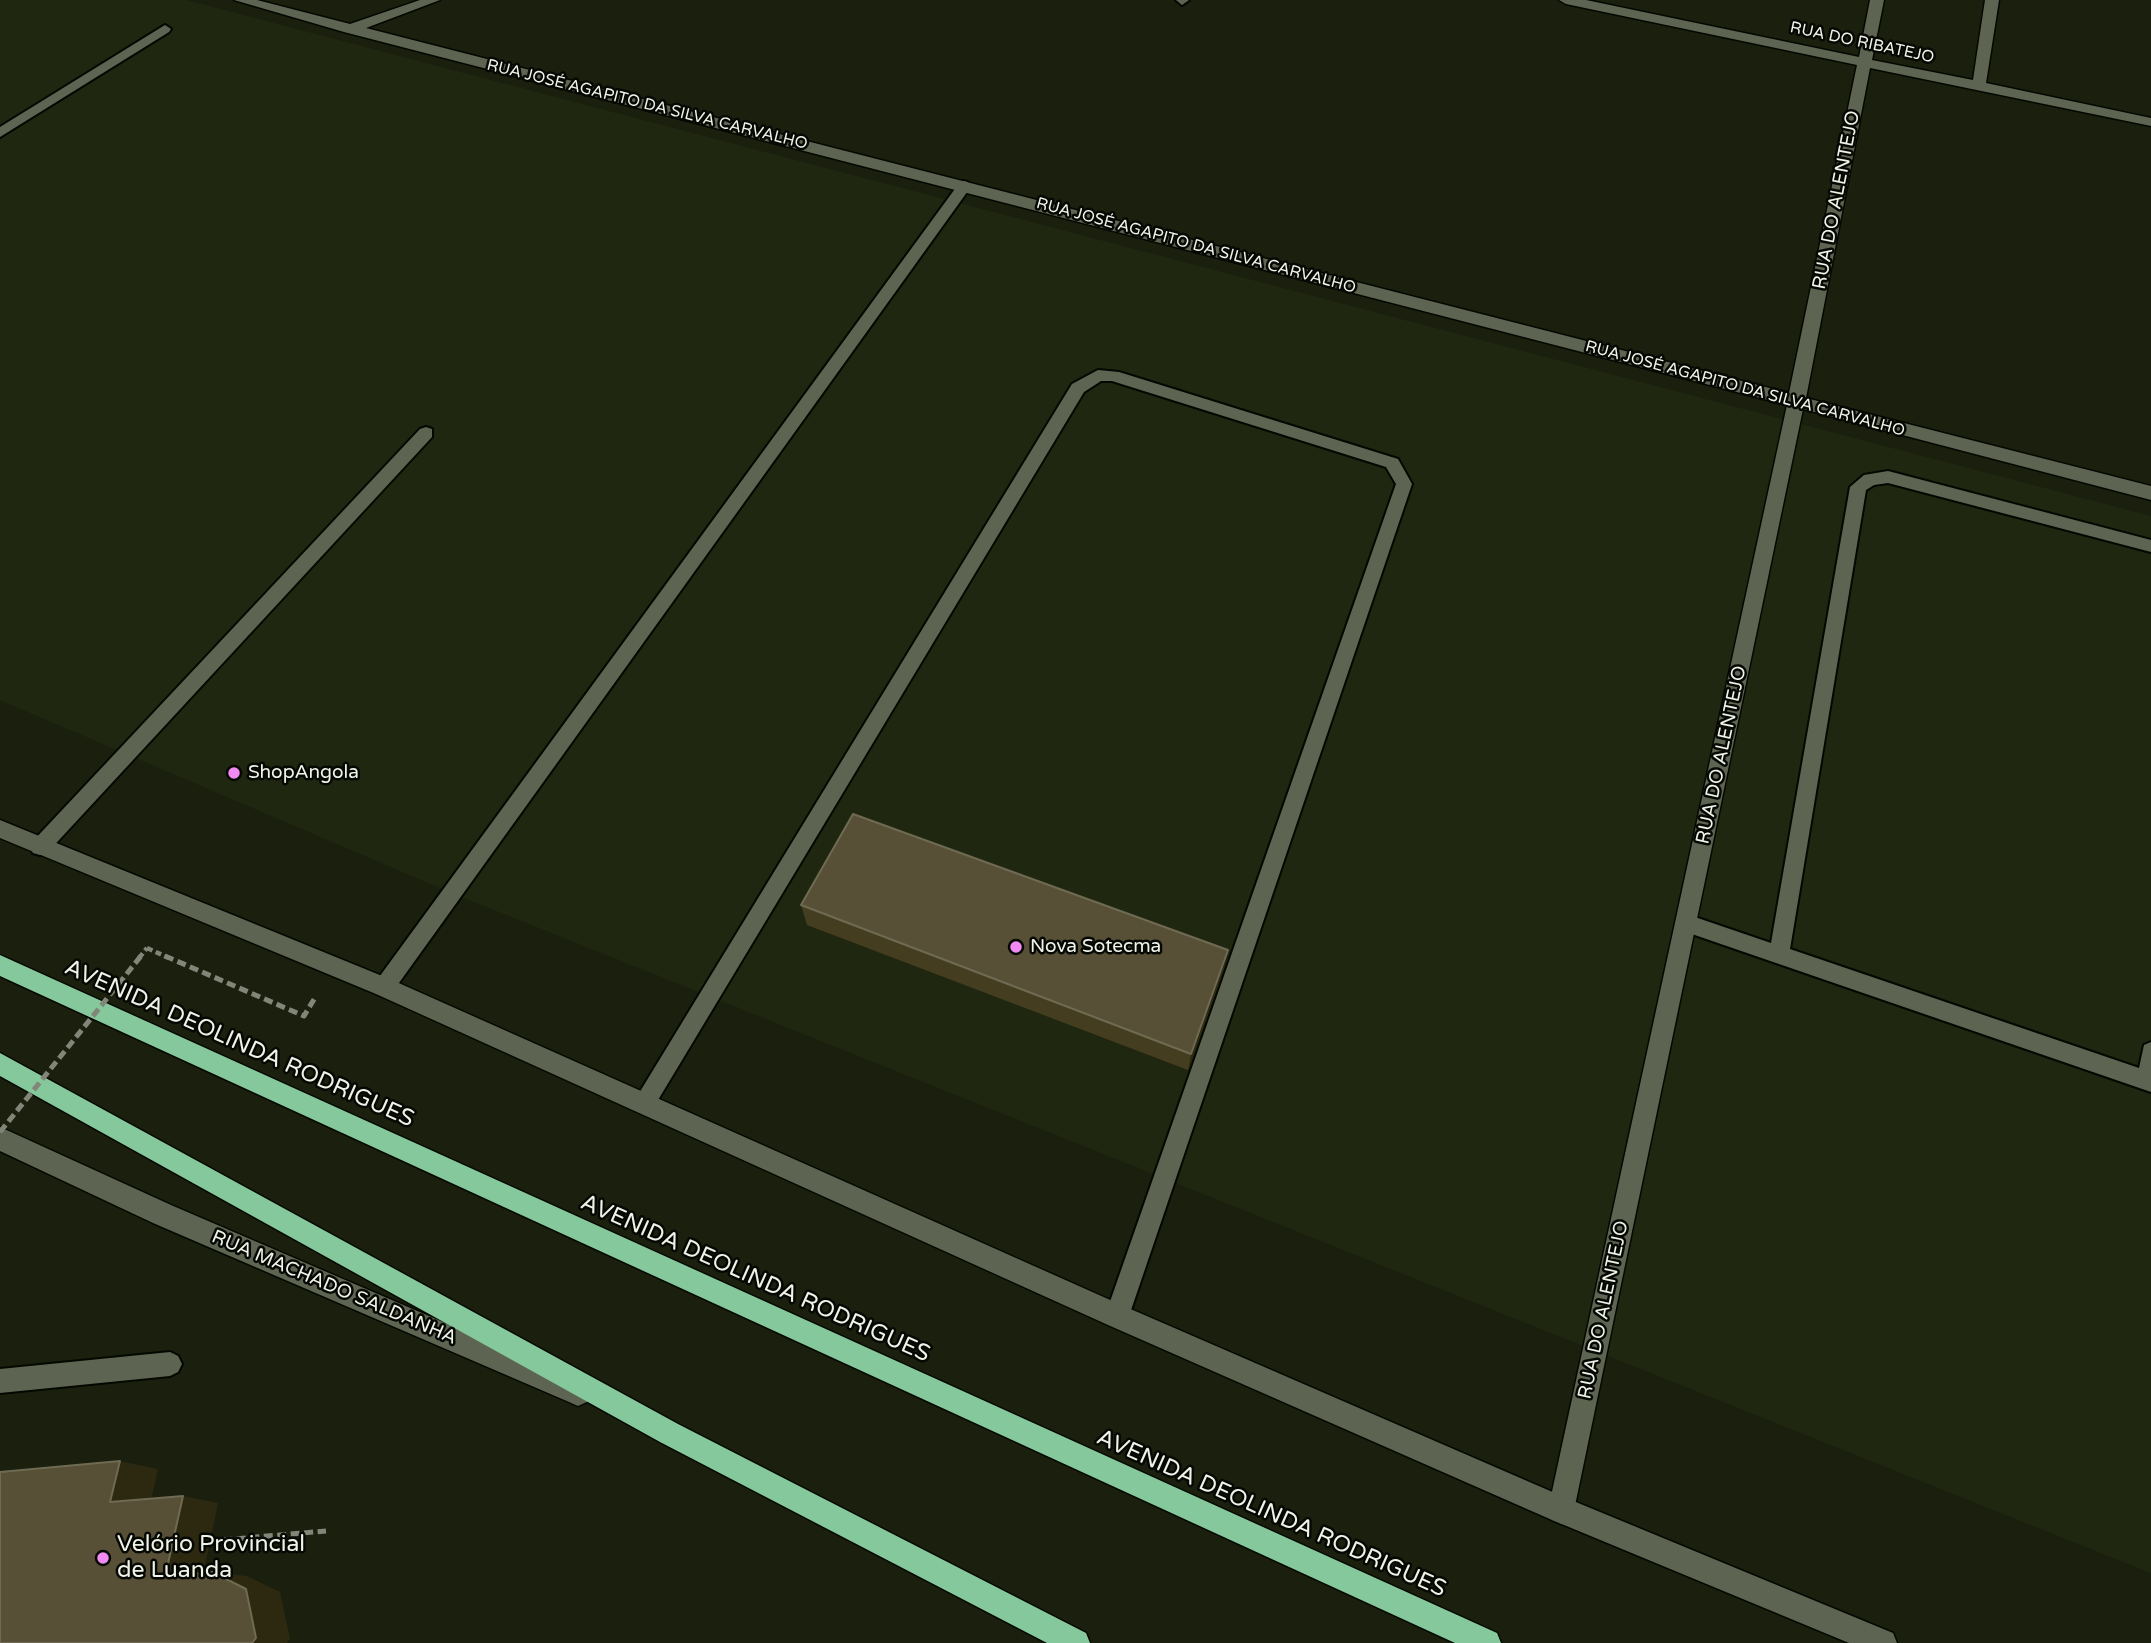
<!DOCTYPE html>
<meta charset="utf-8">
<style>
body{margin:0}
canvas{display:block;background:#1a1f0e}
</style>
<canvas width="2151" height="1643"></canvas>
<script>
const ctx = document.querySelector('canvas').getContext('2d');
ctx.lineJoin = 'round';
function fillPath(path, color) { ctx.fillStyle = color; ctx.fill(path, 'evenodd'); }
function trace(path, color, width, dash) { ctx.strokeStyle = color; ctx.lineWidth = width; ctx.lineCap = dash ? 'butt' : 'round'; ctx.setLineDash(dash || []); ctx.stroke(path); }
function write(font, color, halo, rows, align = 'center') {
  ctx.font = font + ' "Varela Round",sans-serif'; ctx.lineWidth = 5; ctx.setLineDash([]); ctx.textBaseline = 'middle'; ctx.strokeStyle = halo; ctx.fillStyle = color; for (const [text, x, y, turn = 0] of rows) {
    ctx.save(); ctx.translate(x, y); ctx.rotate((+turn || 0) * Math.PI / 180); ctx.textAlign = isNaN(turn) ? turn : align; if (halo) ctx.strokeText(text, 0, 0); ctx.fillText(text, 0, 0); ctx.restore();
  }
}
const built = new Path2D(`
 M0 0H186L2151 516V1573L454 894 0 700Z`);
const pathFar1 = new Path2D(`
 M147 948 169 958`);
const path = new Path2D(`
 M165 956 304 1016 316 996
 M210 1541 326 1531`);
const lane = new Path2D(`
 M1176 0H1189L1182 5Z
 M165 25 171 29 169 32 0 137V127Z
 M965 181 972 185 970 188 391 994 384 996 377 994 374 987 377 980 960 182Z
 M1098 370 1119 372 1398 459 1412 484 1129 1316 1125 1324 1117 1328 1109 1324 1105 1316 1396 484 1386 467 1112 381H1101L1084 392 652 1110 644 1113 636 1110 633 1103 1072 384Z
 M426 427 432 429V437L47 853 40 855 33 853 30 847 33 841 420 429Z
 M1888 471 2151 540V552L1888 483 1874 485 1866 490 1790 949 2139 1068 2144 1045 2151 1042V1092L1686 932 1679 929 1676 923 1679 917 1686 914 1771 943 1850 487 1864 475Z
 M170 1352 178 1356 182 1364 178 1372 170 1376 0 1393V1369Z`);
const street = new Path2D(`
 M234 0H257L350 24 420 0H440L366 28 1789 393 1857 65 1566 4 1559 0H1586L1859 57 1870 0H1884L1872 60 1973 80 1985 0H1999L1986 83 2151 118V126L1870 68 1806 398 2151 486V500L1803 409 1572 1520 1562 1524 1552 1520 1548 1510 1787 405 344 32Z`);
const secondary = new Path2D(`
 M0 820 392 980 1126 1307 1571 1500 1893 1633 1897 1643H1849L1552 1520 1108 1325 376 994 0 838Z
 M0 1127 171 1205 587 1384 591 1393 587 1402 578 1406 569 1402 153 1223 0 1151Z`);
const highway = new Path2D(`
 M0 955 1497 1633 1501 1643H1455L0 976Z
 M0 1053 678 1424 1086 1633 1090 1643H1047L660 1442 0 1076Z`);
const pathBridgeFar1 = new Path2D(`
 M139 958 147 948`);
const pathBridge = new Path2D(`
 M0 1132 141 956`);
const wall = new Path2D(`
 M801 905 1224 968 1188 1070 807 925Z`);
const shadedWall = new Path2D(`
 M1228 950 1224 968 1188 1070 1191 1054Z
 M120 1461 158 1469 149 1509 110 1502Z
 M183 1496 218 1503 202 1580 165 1577Z
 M212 1572 247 1576 280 1592 290 1639 287 1643H252Z`);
const building = new Path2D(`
 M853 814 1228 950 1191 1054 801 905Z
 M120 1461 110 1502 183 1496 165 1577 212 1572 246 1589 256 1638 252 1643H0V1472Z`);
const markers = [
 [234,773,7,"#f28af3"],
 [1016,947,7,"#f28af3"],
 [103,1558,7,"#f28af3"]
];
const farStreetnames = [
 ["RUA DO RIBATEJO",1862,43,12],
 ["RUA JOSÉ AGAPITO DA SILVA CARVALHO",647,105,14],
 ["RUA JOSÉ AGAPITO DA SILVA CARVALHO",1196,246,15],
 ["RUA JOSÉ AGAPITO DA SILVA CARVALHO",1745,389,15]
];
const streetNames = [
 ["RUA DO ALENTEJO",1837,200,-79],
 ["RUA DO ALENTEJO",1722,755,-78],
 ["RUA MACHADO SALDANHA",334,1288,23],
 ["RUA DO ALENTEJO",1604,1310,-78]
];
const poiNames = [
 ["ShopAngola",248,773],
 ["Nova Sotecma",1030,947]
];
const nearStreetnames = [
 ["AVENIDA DEOLINDA RODRIGUES",239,1044,24],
 ["AVENIDA DEOLINDA RODRIGUES",755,1279,24],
 ["AVENIDA DEOLINDA RODRIGUES",1271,1514,24]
];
const nearPoinames = [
 ["Velório Provincial",117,1545],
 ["de Luanda",117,1571]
];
fillPath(built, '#202710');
trace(lane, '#050800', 4);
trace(street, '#050800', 3);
trace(secondary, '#050800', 3);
trace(highway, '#050800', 3);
trace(pathFar1, '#828678', 4.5, [6, 3.5]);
trace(path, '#828678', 5, [9, 4.5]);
fillPath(lane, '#5e6452');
fillPath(street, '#5e6452');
fillPath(secondary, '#5e6452');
fillPath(highway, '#85c89b');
trace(pathBridgeFar1, '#828678', 4.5, [6, 3.5]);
trace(pathBridge, '#828678', 5, [9, 4.5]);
fillPath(wall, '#453d20');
fillPath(shadedWall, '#2c2910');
fillPath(building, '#575036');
trace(building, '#6f6a52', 2);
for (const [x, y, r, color] of markers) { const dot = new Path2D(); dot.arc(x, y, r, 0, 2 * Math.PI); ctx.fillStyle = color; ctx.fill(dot); trace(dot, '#060803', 2.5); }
write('16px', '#eff3e8', '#060803', farStreetnames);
write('19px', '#eff3e8', '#060803', streetNames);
write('19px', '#eff3e8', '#060803', poiNames, 'left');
write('23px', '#eff3e8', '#060803', nearStreetnames);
write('23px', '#eff3e8', '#060803', nearPoinames, 'left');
</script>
